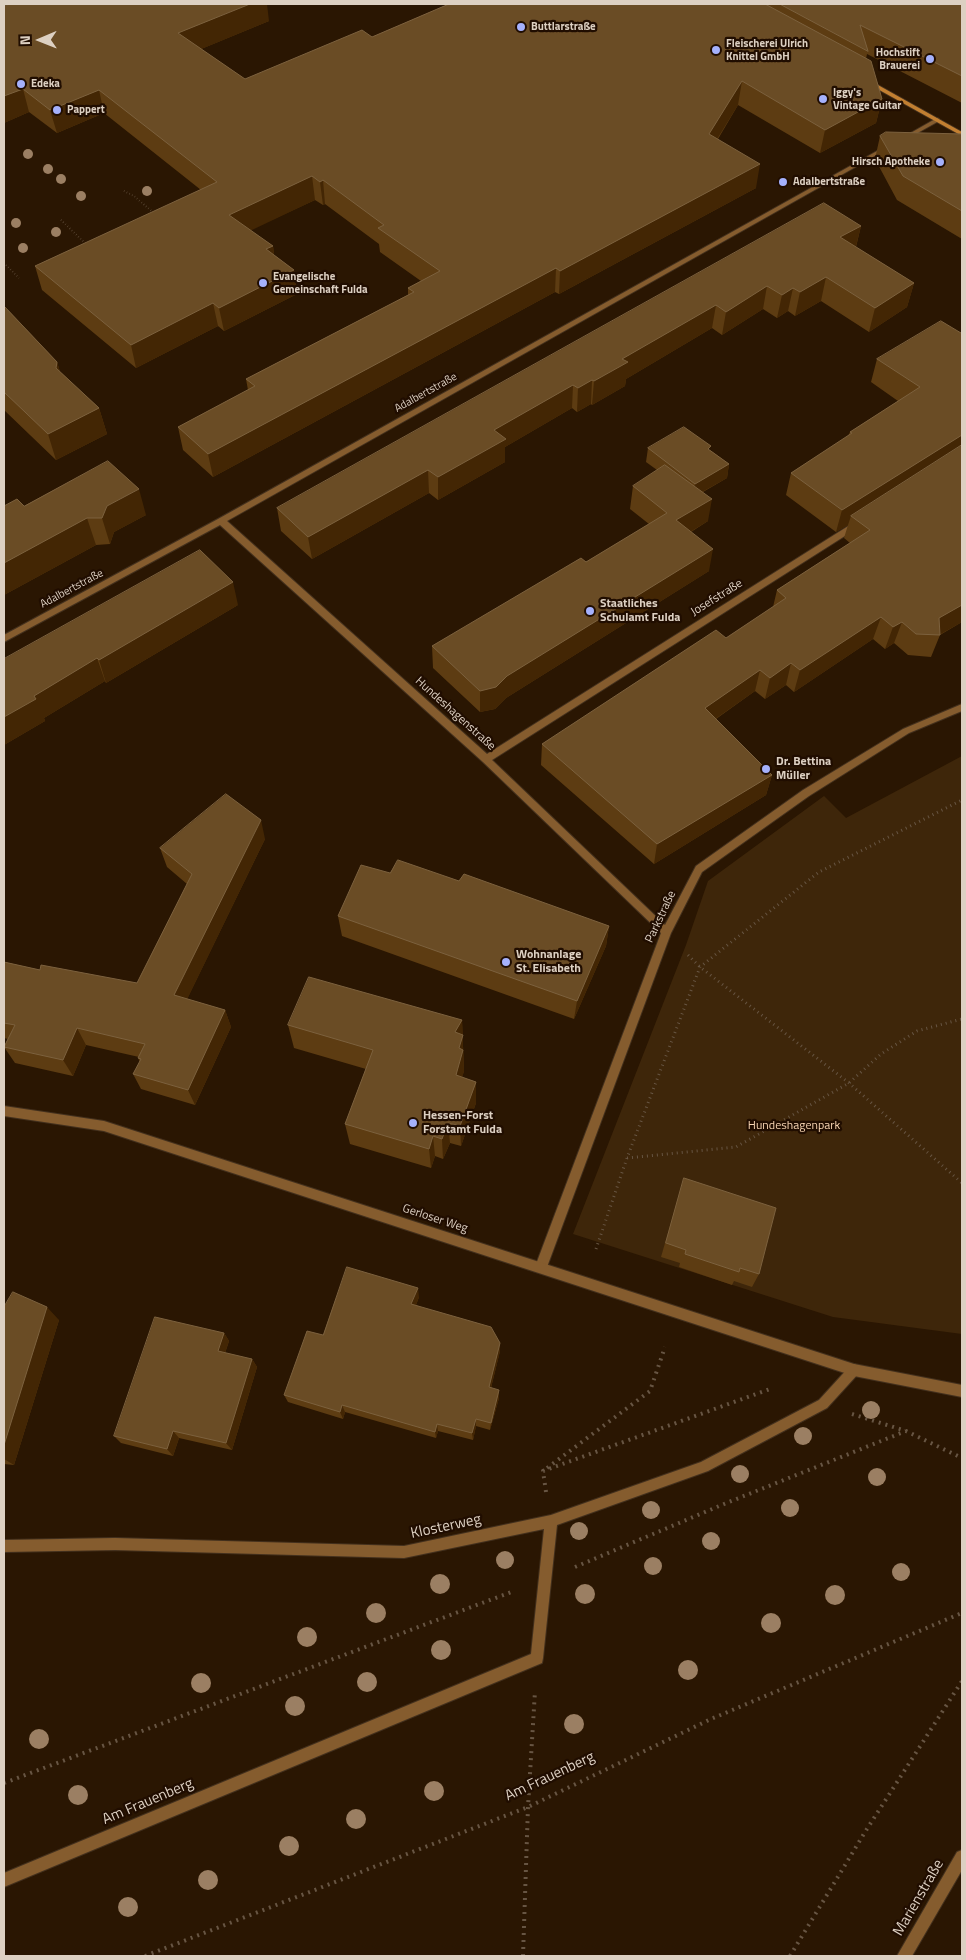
<!DOCTYPE html>
<meta charset="utf-8">
<style>
body{margin:0}
#map{position:relative;width:966px;height:1960px;overflow:hidden;background:#2a1602;font-family:"Titillium Web",sans-serif}
canvas{display:block}
.frame{position:absolute;inset:0;border:5px solid #ddd0c2;pointer-events:none}
.north{position:absolute;left:15px;top:15px;width:50px;height:50px;-webkit-text-stroke:4px #200d00;paint-order:stroke;rotate:269deg;font-size:14px;font-weight:700;line-height:20px;text-align:center;color:#ddd0c2}
.north::after{content:'';display:block;margin:auto;width:18px;height:22px;background:#ddd0c2;clip-path:polygon(50% 0,100% 100%,50% 72%,0 100%)}
</style>
<div id="map">
<canvas width="966" height="1960"></canvas>
<div class="frame"></div>
<div class="north">N</div>
</div>
<script>
const ctx = document.querySelector('canvas').getContext('2d');
ctx.lineJoin = 'round';
function fillPath(path, color) { ctx.fillStyle = color; ctx.fill(path, 'evenodd'); }
function trace(path, color, width, dash) { ctx.strokeStyle = color; ctx.lineWidth = width; ctx.lineCap = dash ? 'butt' : 'round'; ctx.setLineDash(dash || []); ctx.stroke(path); }
function write(font, color, halo, rows, align = 'center') {
  ctx.font = font + ' "Titillium Web",sans-serif'; ctx.lineWidth = 4.5; ctx.setLineDash([]); ctx.textBaseline = 'middle'; ctx.strokeStyle = halo; ctx.fillStyle = color; for (const [text, x, y, turn = 0] of rows) {
    ctx.save(); ctx.translate(x, y); ctx.rotate((+turn || 0) * Math.PI / 180); ctx.textAlign = isNaN(turn) ? turn : align; if (halo) ctx.strokeText(text, 0, 0); ctx.fillText(text, 0, 0); ctx.restore();
  }
}
const green = new Path2D(`
 M962 756V1334L833 1317 573 1234 686 945 708 881 824 796 846 818Z`);
const pathFar2 = new Path2D(`
 M124 191 134 196 155 214
 M61 220 87 245
 M4 263 19 278`);
const pathFar1 = new Path2D(`
 M688 955 700 967 849 1083 962 1183
 M627 1158 736 1147 849 1083 881 1054 917 1031 962 1019
 M596 1249 627 1158 700 967 819 872 962 800`);
const path = new Path2D(`
 M852 1414 906 1431 962 1458
 M547 1468 650 1391 665 1347
 M546 1492 543 1471 770 1389
 M575 1567 724 1504 906 1431
 M4 1783 514 1591
 M145 1956 528 1807 711 1719 962 1613
 M523 1956 528 1807 535 1691
 M790 1956 865 1832 962 1681`);
const minor = new Path2D(`
 M937 118 939 119V121L905 140 900 139Z
 M886 146 891 147 227 521 487 754 853 523H859V527L492 760 665 925 696 866 803 790 903 729 962 704V711L909 733 809 796 702 872 671 933 547 1267 545 1271 541 1272 537 1271 535 1267 661 933 483 762 220 525 4 642V635L218 519Z
 M854 1364 858 1366 860 1370 858 1374 827 1408 708 1471 557 1525 543 1658 542 1663 4 1887V1873L531 1654 544 1529 404 1558 115 1550 4 1552V1540L115 1538 404 1546 551 1515 701 1462 819 1400 850 1366Z
 M962 1850V1870L912 1956H897L957 1852Z`);
const tertiary = new Path2D(`
 M4 1106 104 1121 854 1364 962 1385V1397L854 1376 104 1131 4 1116Z`);
const secondary = new Path2D(`
 M865 80H869L962 132V136L865 82Z`);
const trees = [
 [28,154,5],
 [48,169,5],
 [61,179,5],
 [147,191,5],
 [81,196,5],
 [16,223,5],
 [56,232,5],
 [23,248,5],
 [871,1410,9],
 [803,1436,9],
 [740,1474,9],
 [877,1477,9],
 [790,1508,9],
 [651,1510,9],
 [579,1531,9],
 [711,1541,9],
 [505,1560,9],
 [653,1566,9],
 [901,1572,9],
 [440,1584,10],
 [585,1594,10],
 [835,1595,10],
 [376,1613,10],
 [771,1623,10],
 [307,1637,10],
 [441,1650,10],
 [688,1670,10],
 [367,1682,10],
 [201,1683,10],
 [295,1706,10],
 [574,1724,10],
 [39,1739,10],
 [434,1791,10],
 [78,1795,10],
 [356,1819,10],
 [289,1846,10],
 [208,1880,10],
 [128,1907,10]
];
const wall = new Path2D(`
 M449 4H962V103L867 54 866 59 882 99 876 123 820 153 738 105 718 139 756 188 559 294 555 292 213 477 183 450 178 427 248 390 246 379 408 295V288L421 281 380 252 379 244 325 204 323 205 315 200 250 230 273 246 274 255 294 270 297 294 224 331 218 326 136 368 42 290 35 266 201 190 104 113 57 133 29 112 4 123V6L269 21 201 49 245 79 372 37Z
 M962 134V239L897 200 875 159 880 136Z
 M861 226 856 247 914 283 907 307 869 332 821 301 795 316 788 311 777 318 763 309 722 335 712 328 626 379 625 386 592 405 591 404 577 412 572 408 505 447V462L438 500 429 493 312 559 281 531 277 508Z
 M4 306 57 362 60 372 99 408 107 434 56 460 4 410Z
 M962 332V622L940 635 931 657 908 655 894 643 885 649 873 639 794 692 786 685 765 699 755 691 716 719 772 775 766 795 654 864 541 765 542 744 726 638 773 607 777 590 850 543 844 538 848 525 836 532 786 495 791 473 848 436 850 432 898 401 871 382 877 359Z
 M648 448 710 450 729 464 727 478 703 492 708 521 691 532 709 571 506 698 495 709 480 712 433 668 432 646 586 562 649 524 630 509 633 486 657 470 646 462Z
 M4 506H24L146 515 114 532 110 544 96 545 4 595Z
 M238 605 106 683 105 681 44 718 45 721 4 745V659Z
 M265 839 187 999 225 1010 231 1027 195 1105 141 1089 133 1074 140 1062 138 1058 139 1057 86 1045 73 1076 15 1063 4 1047 8 1039 4 1038V962L40 970 137 983 187 884 167 867 160 848Z
 M390 873 459 881 609 926 606 946 574 1019 342 936 338 916Z
 M462 1020 464 1071 462 1077 476 1082V1103L461 1146 450 1143 443 1159 435 1156 431 1168 350 1144 345 1124 366 1069 294 1048 288 1025Z
 M684 1178 759 1274 752 1287 734 1281 732 1285 679 1267 680 1263 661 1257 679 1194Z
 M419 1297 416 1305 500 1351 491 1388 499 1398 490 1430 476 1426 473 1440 438 1431 436 1438 345 1412 343 1419 288 1402 284 1395 323 1335Z
 M4 1307 59 1320 14 1465 4 1464Z
 M224 1333 229 1341 225 1353 252 1359 257 1367 232 1450 179 1438 173 1456 121 1443 114 1436Z`);
const shadedWall = new Path2D(`
 M250 4H267L269 21 182 57 178 33Z
 M742 81 738 105 706 157 709 134Z
 M23 89 29 112 4 123V96Z
 M99 90 104 113 57 133 50 110Z
 M882 99 876 123 820 153 825 130Z
 M760 164 756 188 559 294 560 271Z
 M312 176 315 200 233 239 229 215Z
 M323 180 325 204 323 205 320 182Z
 M861 226 855 250 840 237Z
 M273 246 276 270 266 249Z
 M556 268 555 292 213 477 208 454Z
 M294 270 297 294 224 331 219 308Z
 M826 277 821 301 795 316 800 292Z
 M914 283 907 307 869 332 875 308Z
 M767 286 763 309 722 335 726 312Z
 M793 288 788 311 777 318 782 295Z
 M213 303 218 326 136 368 131 345Z
 M716 305 712 328 626 379 625 386 592 405 594 381 622 359Z
 M57 362 65 388 56 368Z
 M592 380 591 404 577 412 578 388Z
 M573 385 572 408 505 447V462L438 500V477L494 430Z
 M99 408 107 434 56 460 48 434Z
 M962 435V453L851 516 848 525 836 532 842 510Z
 M729 464 727 478 693 497 695 484Z
 M428 470 429 493 312 559 308 537Z
 M139 489 146 515 114 532 110 544 102 518 107 506Z
 M712 499 708 521 672 543 676 520Z
 M87 518 96 545 4 595V563Z
 M713 549 709 571 506 698 495 709 480 712V691L507 676Z
 M233 582 238 605 106 683 99 660Z
 M962 605V622L939 635V618Z
 M881 617 873 639 794 692 800 670Z
 M902 622 894 643 885 649 893 627Z
 M97 658 105 681 44 718 45 721 4 745V717L34 696Z
 M791 663 786 685 765 699 770 678Z
 M760 670 755 691 701 729 705 708Z
 M772 775 766 795 654 864 657 844Z
 M261 820 265 839 181 1012 174 995Z
 M609 926 606 946 574 1019 577 1001Z
 M225 1010 231 1027 195 1105 188 1090Z
 M462 1020 464 1071 457 1097 455 1032Z
 M77 1028 86 1045 73 1076 63 1060Z
 M476 1082V1103L461 1146 460 1126Z
 M448 1123 450 1143 443 1159 442 1139Z
 M433 1136 435 1156 431 1168 429 1149Z
 M418 1288 419 1297 413 1313 411 1304Z
 M47 1307 59 1320 14 1465 4 1459V1445Z
 M224 1333 229 1341 223 1359 218 1351Z
 M500 1343V1351L489 1395V1387Z
 M252 1359 257 1367 232 1450 226 1443Z
 M499 1390V1398L490 1430 491 1423Z
 M342 1405 345 1412 343 1419 340 1412Z
 M476 1419V1426L473 1440 472 1433Z
 M437 1424 438 1431 436 1438 435 1432Z
 M173 1431 179 1438 173 1456 167 1449Z`);
const building = new Path2D(`
 M11 4H250L178 33 245 79 362 30 372 37 449 4H765L871 61 882 99 825 130 742 81 709 134 760 164 560 271 556 268 208 454 178 427 255 386 246 379 414 292 408 288 440 271 378 228 384 225 323 180 320 182 312 176 229 215 273 246 266 249 294 270 219 308 213 303 131 345 35 266 217 182 99 90 50 110 23 89 4 96V6Z
 M780 4H962V76L860 25 868 51Z
 M886 132 962 134V211L903 176 880 136Z
 M824 203 861 226 840 237 914 283 875 308 826 277 800 292 793 288 782 295 767 286 726 312 716 305 622 359 628 362 594 381 592 380 578 388 573 385 494 430 506 439 438 477 428 470 308 537 277 508Z
 M4 306 57 362 56 368 99 408 48 434 4 392Z
 M941 321 961 333 962 332V435L842 510 791 473 852 433 850 432 920 387 877 359Z
 M684 427 711 446 708 449 729 464 695 484 648 448Z
 M962 445V605L939 618 940 635 916 634 902 622 893 627 881 617 800 670 791 663 770 678 760 670 705 708 772 775 657 844 542 744 716 630 726 638 786 598 777 590 870 530 851 516Z
 M108 461 139 489 107 506 102 518H87L4 563V506L17 499 24 506Z
 M665 465 712 499 676 520 713 549 507 676 496 687 480 691 432 646 581 558 586 562 667 513 633 486Z
 M200 550 233 582 99 660 97 658 34 696 36 699 4 717V659Z
 M226 794 261 820 174 995 225 1010 188 1090 133 1074 141 1059 138 1058 145 1044 77 1028 63 1060 4 1047 15 1025 4 1023V962L40 970 41 965 137 983 192 874 160 848Z
 M398 860 459 881 464 874 609 926 577 1001 338 916 361 865 390 873Z
 M309 977 462 1020 455 1032 463 1035 459 1048 463 1050 456 1075 476 1082 460 1126 448 1123 442 1139 433 1136 429 1149 345 1124 373 1050 288 1025Z
 M684 1178 776 1208 759 1274 740 1268 739 1272 685 1254 686 1250 666 1243Z
 M347 1267 418 1288 411 1304 491 1327 500 1343 489 1387 499 1390 491 1423 476 1419 472 1433 437 1424 435 1432 342 1405 340 1412 284 1395 307 1331 323 1335Z
 M13 1292 47 1307 4 1445V1307Z
 M155 1317 224 1333 218 1351 252 1359 226 1443 173 1431 167 1449 114 1436Z`);
const markers = [
 [521,27,5,"#a5b1fc"],
 [716,50,5,"#a5b1fc"],
 [930,59,5,"#a5b1fc"],
 [21,84,5,"#a5b1fc"],
 [823,99,5,"#a5b1fc"],
 [57,110,5,"#a5b1fc"],
 [940,162,5,"#a5b1fc"],
 [783,182,5,"#a5b1fc"],
 [263,283,5,"#a5b1fc"],
 [590,611,5,"#a5b1fc"],
 [766,769,5,"#a5b1fc"],
 [506,962,5,"#a5b1fc"],
 [413,1123,5,"#a5b1fc"]
];
const farPoinames = [
 ["Buttlarstraße",531,27],
 ["Fleischerei Ulrich",726,44],
 ["Knittel GmbH",726,57],
 ["Hochstift",920,53,"right"],
 ["Brauerei",920,66,"right"],
 ["Edeka",31,84],
 ["Iggy's",833,93],
 ["Vintage Guitar",833,106],
 ["Pappert",67,110],
 ["Hirsch Apotheke",930,162,"right"],
 ["Adalbertstraße",793,182],
 ["Evangelische",273,277],
 ["Gemeinschaft Fulda",273,290]
];
const farStreetnames = [
 ["Adalbertstraße",426,393,-29],
 ["Adalbertstraße",72,589,-28]
];
const streetNames = [
 ["Josefstraße",717,598,-32],
 ["Hundeshagenstraße",455,714,42],
 ["Parkstraße",661,917,-65],
 ["Gerloser Weg",435,1219,18]
];
const poiNames = [
 ["Staatliches",600,604],
 ["Schulamt Fulda",600,618],
 ["Dr. Bettina",776,762],
 ["Müller",776,776],
 ["Wohnanlage",516,955],
 ["St. Elisabeth",516,969],
 ["Hessen-Forst",423,1116],
 ["Forstamt Fulda",423,1130]
];
const parkNames = [
 ["Hundeshagenpark",794,1126]
];
const nearStreetnames = [
 ["Klosterweg",446,1527,-12],
 ["Am Frauenberg",550,1777,-25],
 ["Am Frauenberg",148,1802,-23],
 ["Marienstraße",919,1898,-60]
];
fillPath(green, '#3e260a');
trace(minor, '#43301d', 2);
trace(tertiary, '#43301d', 2);
trace(secondary, '#43301d', 2);
trace(pathFar2, '#675543', 2, [0.5, 2.5]);
trace(pathFar1, '#675543', 3, [1, 4]);
trace(path, '#675543', 4, [2, 5]);
fillPath(minor, '#855c2e');
fillPath(tertiary, '#855c2e');
fillPath(secondary, '#c27f31');
ctx.fillStyle = '#9b7f63';
for (const [x, y, r] of trees) { ctx.beginPath(); ctx.arc(x, y, r, 0, 2 * Math.PI); ctx.fill(); }
fillPath(wall, '#5d3c12');
fillPath(shadedWall, '#432604');
fillPath(building, '#6a4c25');
trace(building, '#7c613e', 1);
for (const [x, y, r, color] of markers) { const dot = new Path2D(); dot.arc(x, y, r, 0, 2 * Math.PI); ctx.fillStyle = color; ctx.fill(dot); trace(dot, '#200d00', 2); }
write('bold 11px', '#ddd0c2', '#200d00', farPoinames, 'left');
write('11px', '#ddd0c2', '#200d00', farStreetnames);
write('12px', '#ddd0c2', '#200d00', streetNames);
write('bold 12px', '#ddd0c2', '#200d00', poiNames, 'left');
write('12px', '#f8d5b2', '#200d00', parkNames);
write('15px', '#ddd0c2', '#200d00', nearStreetnames);
</script>
